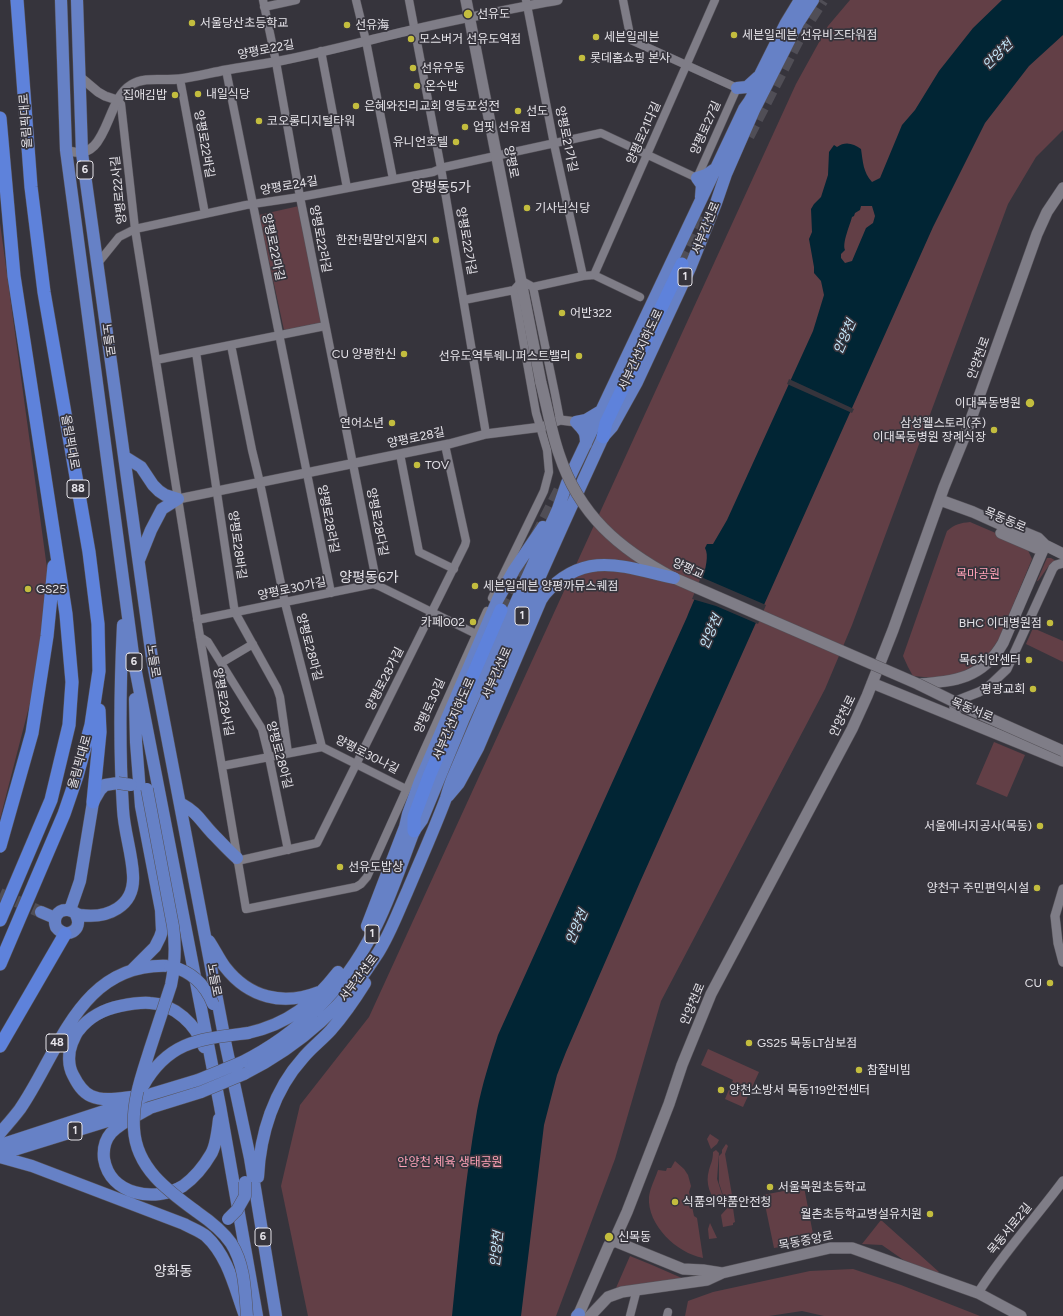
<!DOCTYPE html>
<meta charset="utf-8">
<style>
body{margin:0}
canvas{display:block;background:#36343c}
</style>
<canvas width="1063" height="1316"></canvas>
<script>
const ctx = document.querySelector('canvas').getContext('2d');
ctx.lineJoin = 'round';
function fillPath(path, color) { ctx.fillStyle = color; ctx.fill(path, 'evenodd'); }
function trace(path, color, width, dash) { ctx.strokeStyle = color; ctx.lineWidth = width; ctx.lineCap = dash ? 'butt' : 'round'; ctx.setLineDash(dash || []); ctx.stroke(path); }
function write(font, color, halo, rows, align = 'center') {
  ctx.font = font + ' Figtree,"Noto Sans KR",sans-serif'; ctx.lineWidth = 3.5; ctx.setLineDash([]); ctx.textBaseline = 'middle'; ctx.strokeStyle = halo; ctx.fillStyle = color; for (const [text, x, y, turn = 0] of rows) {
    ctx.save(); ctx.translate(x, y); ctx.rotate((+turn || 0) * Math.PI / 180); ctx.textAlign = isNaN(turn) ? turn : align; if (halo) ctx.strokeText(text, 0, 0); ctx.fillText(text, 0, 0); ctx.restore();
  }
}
const green = new Path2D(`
 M850 0H1063V130L1036 157 1008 204 852 625 825 689 661 1001 615 1159 556 1316H308L281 1186 300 1105 369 1017 796 84 828 26Z
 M299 206 324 322 284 330 259 215Z
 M0 223 49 583 31 699 0 819Z
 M970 522 1026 546 1032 559 999 639 990 652 978 663 964 671 948 677 934 678 913 676 908 667 903 656 947 531C955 524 961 523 970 522Z
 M1047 558H1051L1056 561 1050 564 1038 581H1037Z
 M1033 628 1063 641V662L1026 644Z
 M994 742 1025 755 1007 797 976 784Z
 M708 1049 759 1072 743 1107 725 1099 733 1080 701 1065Z
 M710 1134 719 1140 717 1144 711 1149 707 1139Z
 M726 1144 728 1146 725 1154 733 1201H732L735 1222 733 1223V1225L723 1227 721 1215 731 1204 726 1198H724L719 1183V1156L722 1153V1150Z
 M716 1150 719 1153 717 1179 724 1200 720 1205C710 1197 705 1183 709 1170 711 1163 713 1160 713 1152Z
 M675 1161 684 1169 688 1175 691 1186 689 1192 694 1216 697 1218 703 1258C677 1253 647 1225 649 1197 650 1188 655 1179 658 1170L666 1171 667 1168H671Z
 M804 1187 813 1234 808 1242 774 1248 763 1195Z
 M881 1220 939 1272 935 1276 912 1266 882 1245 862 1244Z
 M710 1223 717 1238 709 1239 708 1229Z
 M630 1256 652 1265 684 1279 616 1288Z
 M853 1269 901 1285 980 1316H824L802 1311 769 1316H685L688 1301 713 1292 810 1271Z`);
const water = new Path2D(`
 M1002 0H1063V35L1029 66 985 123 933 227 640 882 566 1052 557 1075 544 1125 521 1316H452C459 1248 465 1179 477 1111 482 1085 490 1060 498 1035L687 617C693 602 713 562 705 548L707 544H713L727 520 813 331 824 295 821 281 814 273V267L809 239 812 232 811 209 814 204 821 197 828 175 829 152 834 145 837 147C845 141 853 143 861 149 863 162 863 172 872 182L880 178 902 125 915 110 939 71 973 28ZM861 206H872L875 216 873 223 866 228 852 261 845 263 841 258V254L845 250C842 243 850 225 852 217L854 216 855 213 860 210Z`);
const pier = new Path2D(`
 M789 379 854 409 852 413 787 384Z
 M701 577 766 605 758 624 716 606 692 599Z`);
const primaryTunnel = new Path2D(`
 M0 894 41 912`);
const trunkTunnel = new Path2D(`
 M748 136 802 31 822 0
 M682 264 706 215
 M537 536 561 488
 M501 610 527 557`);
const minor = new Path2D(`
 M263 0 276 62 300 197 377 585
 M356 0 366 41 393 179
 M409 0 441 168 486 434
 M526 0 554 144 583 276
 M264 7 296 0
 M321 51 347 188
 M226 70 331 593
 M180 79 205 214
 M117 100 121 104 122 113 135 229 200 637 246 909 356 887 361 884 367 877 487 611
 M98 263 119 237 135 229 246 205 300 197 433 172 445 167 601 133 697 178 737 88 631 40 623 0
 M594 275 715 0
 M533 287 583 276 594 275 640 297
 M464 300 514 290
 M231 345 252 450 260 483 285 603 322 747
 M196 352 234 607 236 614 277 688 280 697 288 753
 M156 360 325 326
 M400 454 419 552 454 569
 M492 598 544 491 549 472 547 450 536 413 514 290 522 281 533 287 555 394 560 420
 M197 620 373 584 379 586 476 634
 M200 637 208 642 262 729 269 757 288 850
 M221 663 253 644
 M222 766 322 747 406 789
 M237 861 317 843 465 545 466 541 445 445
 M630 1316 637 1289
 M667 1316 668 1312`);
const tertiary = new Path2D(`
 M79 76 98 92 105 96 117 100
 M66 150C109 166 104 101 131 85 145 76 163 81 179 79 195 77 210 73 226 70 242 67 258 65 274 62 322 53 368 40 416 29 463 18 511 9 558 0
 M178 499 449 444 486 434 542 427 560 420 576 422
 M959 719 954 710V704L956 701 979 692 988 687 1007 669 1053 568 1056 565 1063 563
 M1063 889 1055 916 1058 943 1063 962
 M978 1293C1003 1253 1035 1219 1063 1181`);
const secondary = new Path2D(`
 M466 0 541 383
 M940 500 973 512 1015 531 1026 533 1038 538 1045 545 1063 554
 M1001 533 1036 548 1045 545
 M872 683 1063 761
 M918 684C955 681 982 679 1003 643L1045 545
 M614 1241 683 1269 703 1270 722 1273 830 1248H852L978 1293 1021 1316
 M578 1316 609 1245 614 1241 627 1212 669 1104 682 1065 711 994 852 729 867 696 893 630 944 487 966 433 1037 234 1047 212 1063 188
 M590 1316 608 1297 622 1292 707 1280 722 1273`);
const primary = new Path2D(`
 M61 0 66 150 134 662 220 1106 257 1316
 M77 0 82 153 152 658 226 1046 250 1158 276 1316
 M737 88 747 87 758 77
 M701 197 702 185 697 178 706 175 715 169
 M586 444C586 431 584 431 576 422L586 420 601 411
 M125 457 141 467 153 485 159 491 165 495 178 499
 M139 560 151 530 162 509 178 499
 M448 796 459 783 478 748 541 600 545 594
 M180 803C198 813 199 819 212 833 220 841 228 850 237 858
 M70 910 80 881 93 802 100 790 105 785 118 783
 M41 912 55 918
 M76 915C84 930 66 940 56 927 53 919 57 910 66 910 72 909 75 914 80 915 107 919 135 907 133 875 132 853 124 831 123 809 119 748 120 686 123 625
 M367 926 405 827 408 814 420 781 498 599 514 570 543 527
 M209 941C215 950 219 959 225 967 249 998 283 1006 319 992
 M132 970 155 947 160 937 162 931 161 910 141 806 136 742 135 699
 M248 1033C288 1024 313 1004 338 972
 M242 1062C298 1034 345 988 373 932 390 900 401 864 414 831L422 820 464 718 558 509 567 483 744 109C751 100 757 88 759 77L786 23 800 0
 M244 1074C299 1046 345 1006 378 953 390 934 398 912 407 892 420 861 434 830 446 798 448 791 450 784 453 777 501 663 551 550 603 437L612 427 637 382 690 268 716 203 726 174 754 110 798 23 813 0
 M145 1096C128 1096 106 1103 91 1096 82 1092 77 1083 73 1075 68 1066 68 1053 72 1043 74 1039 76 1033 79 1030 89 1017 105 1009 120 1006 130 1004 140 1002 150 1003 175 1004 196 1025 204 1047
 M150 1108C137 1116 121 1122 111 1133 105 1140 103 1150 104 1159 110 1195 155 1203 183 1186 194 1178 204 1166 211 1154 216 1146 218 1128 219 1119
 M0 1133C7 1125 14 1117 20 1109 60 1051 80 961 170 966
 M0 1145 132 1102 145 1096 198 1080
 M0 1151 17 1149 201 1092
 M0 1157 32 1166 184 1224C191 1228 200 1231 206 1236 228 1256 235 1289 245 1316
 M258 1177C260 1134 274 1090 303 1058 311 1048 322 1040 331 1030 344 1015 355 999 365 983
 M577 1316 579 1314`);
const trunk = new Path2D(`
 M0 118 14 276 66 614 72 682 69 725 51 800 0 920
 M603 437 606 423 682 264
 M93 802 100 732 99 710
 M414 831V817L430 774 501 610
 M0 846 32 733 47 636 54 566
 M0 964 64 814 77 776 91 725 99 671 98 624 89 552 44 292 31 187 17 0
 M0 1046 65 934`);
const secondaryBridge = new Path2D(`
 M541 383C547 406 551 431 559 454 579 515 619 549 674 578L918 684 973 711 1063 751`);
const primaryBridge = new Path2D(`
 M545 594C585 549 624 567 674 578
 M118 783 131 785
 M147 789 173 926C176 946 175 965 171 985 164 1006 157 1028 150 1049 142 1075 132 1101 134 1129 136 1168 168 1191 197 1212 210 1221 222 1230 231 1243 245 1265 245 1291 247 1316
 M170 966C190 971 205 984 213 1004
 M198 1080 242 1062
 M143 1086C169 1040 201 1039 248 1033
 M201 1092 244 1074
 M228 1219 237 1210 245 1196V1182`);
const markers = [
 [468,14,5,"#c3bd3e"],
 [192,23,4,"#c3bd3e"],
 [347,25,4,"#c3bd3e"],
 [734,35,4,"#c3bd3e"],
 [596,37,4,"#c3bd3e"],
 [411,39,4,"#c3bd3e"],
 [582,58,4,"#c3bd3e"],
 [413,68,4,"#c3bd3e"],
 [417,86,4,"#c3bd3e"],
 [198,94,4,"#c3bd3e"],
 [175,95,4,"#c3bd3e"],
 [356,106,4,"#c3bd3e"],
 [518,111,4,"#c3bd3e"],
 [259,121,4,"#c3bd3e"],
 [465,127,4,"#c3bd3e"],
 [456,142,4,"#c3bd3e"],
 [527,208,4,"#c3bd3e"],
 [436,240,4,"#c3bd3e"],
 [562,313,4,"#c3bd3e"],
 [404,354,4,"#c3bd3e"],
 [579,356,4,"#c3bd3e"],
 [1030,403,5,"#c3bd3e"],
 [392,423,4,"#c3bd3e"],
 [994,430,4,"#c3bd3e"],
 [417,465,4,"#c3bd3e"],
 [475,586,4,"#c3bd3e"],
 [28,589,4,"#c3bd3e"],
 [473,622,4,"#c3bd3e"],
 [1050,623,4,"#c3bd3e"],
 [1029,660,4,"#c3bd3e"],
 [1033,689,4,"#c3bd3e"],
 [1040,826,4,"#c3bd3e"],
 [340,867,4,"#c3bd3e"],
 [1037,888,4,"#c3bd3e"],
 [1050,983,4,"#c3bd3e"],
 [749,1043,4,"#c3bd3e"],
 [859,1070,4,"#c3bd3e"],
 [721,1090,4,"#c3bd3e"],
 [770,1187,4,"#c3bd3e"],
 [675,1202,4,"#c3bd3e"],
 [930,1214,4,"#c3bd3e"],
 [609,1237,5,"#c3bd3e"]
];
const shields = [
 [85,170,16],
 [685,277,14],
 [78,489,22],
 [522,616,14],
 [134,662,16],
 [372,934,14],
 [57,1043,22],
 [75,1131,14],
 [263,1237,16]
];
const shieldNames = [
 ["6",85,170],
 ["1",685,277],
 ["88",78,489],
 ["1",522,616],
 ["6",134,662],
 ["1",372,934],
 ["48",57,1043],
 ["1",75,1131],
 ["6",263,1237]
];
const poiNames = [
 ["선유도",477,14],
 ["서울당산초등학교",200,23],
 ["선유海",355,25],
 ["세븐일레븐 선유비즈타워점",742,35],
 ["세븐일레븐",604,37],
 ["모스버거 선유도역점",419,39],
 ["롯데홈쇼핑 본사",590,58],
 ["선유우동",421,68],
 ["온수반",425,86],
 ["내일식당",206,94],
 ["집애김밥",167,95,"right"],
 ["은혜와진리교회 영등포성전",364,106],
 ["선도",526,111],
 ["코오롱디지털타워",267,121],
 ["업핏 선유점",473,127],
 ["유니언호텔",448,142,"right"],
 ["기사님식당",535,208],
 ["한잔!뭔말인지알지",428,240,"right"],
 ["어반322",570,313],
 ["CU 양평한신",396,354,"right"],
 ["선유도역투웨니퍼스트밸리",571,356,"right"],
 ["이대목동병원",1021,403,"right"],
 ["연어소년",384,423,"right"],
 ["삼성웰스토리(주)",986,423,"right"],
 ["이대목동병원 장례식장",986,437,"right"],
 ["TOV",425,465],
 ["세븐일레븐 양평까뮤스퀘점",483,586],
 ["GS25",36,589],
 ["카페002",465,622,"right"],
 ["BHC 이대병원점",1042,623,"right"],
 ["목6치안센터",1021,660,"right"],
 ["평광교회",1025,689,"right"],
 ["서울에너지공사(목동)",1032,826,"right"],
 ["선유도밥상",348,867],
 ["양천구 주민편익시설",1029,888,"right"],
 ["CU",1042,983,"right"],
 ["GS25 목동LT삼보점",757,1043],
 ["참잘비빔",867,1070],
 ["양천소방서 목동119안전센터",729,1090],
 ["서울목원초등학교",778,1187],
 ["식품의약품안전청",683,1202],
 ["월촌초등학교병설유치원",922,1214,"right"],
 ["신목동",618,1237]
];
const streetNames = [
 ["양평로22길",266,50,-11],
 ["올림픽대로",26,121,-94],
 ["양평로27길",706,128,-66],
 ["양평로21다길",644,133,-66],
 ["양평로21가길",566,139,78],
 ["양평로22바길",204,144,80],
 ["양평로",511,162,79],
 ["양평로24길",289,186,-10],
 ["양평로22사길",119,190,-96],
 ["서부간선로",706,228,-68],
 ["양평로22라길",320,239,79],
 ["양평로22가길",466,241,80],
 ["양평로22마길",273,247,78],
 ["노들로",108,340,82],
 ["서부간선지하도로",641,350,-65],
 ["안양천로",979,358,-70],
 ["양평로28길",416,438,-12],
 ["올림픽대로",70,442,80],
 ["양평로28라길",328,519,79],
 ["목동동로",1005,520,23],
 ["양평로28다길",377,522,79],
 ["양평로28바길",237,545,82],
 ["양평교",688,569,25],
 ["양평로30가길",292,589,-12],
 ["양평로28마길",309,647,75],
 ["노들로",153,661,81],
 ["서부간선로",497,673,-66],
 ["양평로28가길",385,679,-63],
 ["양평로28사길",223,702,80],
 ["양평로30길",430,706,-66],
 ["목동서로",972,710,22],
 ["안양천로",843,716,-64],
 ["서부간선지하도로",454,719,-67],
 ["양평로28아길",279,755,75],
 ["양평로30나길",367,755,27],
 ["올림픽대로",80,762,-74],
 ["서부간선로",359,978,-53],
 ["노들로",214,980,79],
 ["안양천로",693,1004,-67],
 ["목동서로2길",1010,1229,-51],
 ["목동중앙로",806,1241,-11]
];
const parkNames = [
 ["목마공원",978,574],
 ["안양천 체육 생태공원",450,1162]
];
const waterNames = [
 ["안양천",998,55,-44],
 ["안양천",845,337,-66],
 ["안양천",711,632,-66],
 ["안양천",577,927,-66],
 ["안양천",497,1249,-84]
];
const quarterNames = [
 ["양평동5가",441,188],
 ["양평동6가",369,578],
 ["양화동",173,1272]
];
fillPath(green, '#623f46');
fillPath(water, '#012534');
fillPath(pier, '#36343c');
trace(primaryTunnel, '#504e56', 12, [12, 6]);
trace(trunkTunnel, '#504e56', 13, [13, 6]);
trace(minor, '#56535a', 9);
trace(tertiary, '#56535a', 10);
trace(secondary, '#56535a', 12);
trace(primary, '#56535a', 13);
trace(trunk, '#56535a', 14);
trace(minor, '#7f7d87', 8);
trace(tertiary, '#7f7d87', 9);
trace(secondary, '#7f7d87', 11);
trace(primary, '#6681c6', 12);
trace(trunk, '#5e82db', 13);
trace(secondaryBridge, '#56535a', 12, []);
trace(primaryBridge, '#56535a', 13, []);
trace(secondaryBridge, '#7f7d87', 11);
trace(primaryBridge, '#6681c6', 12);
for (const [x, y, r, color] of markers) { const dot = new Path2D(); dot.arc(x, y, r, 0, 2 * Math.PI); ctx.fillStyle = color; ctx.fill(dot); trace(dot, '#36343c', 1.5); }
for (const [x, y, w] of shields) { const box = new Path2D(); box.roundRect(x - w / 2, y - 9, w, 18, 3); ctx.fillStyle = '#36343c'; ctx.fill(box); trace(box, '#e5e3e9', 1); }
write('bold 11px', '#e5e3e9', null, shieldNames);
write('12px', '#e5e3e9', '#36343c', poiNames, 'left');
write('12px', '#e5e3e9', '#36343c', streetNames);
write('12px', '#fda1b6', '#36343c', parkNames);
write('italic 13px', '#c7eafd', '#36343c', waterNames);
write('14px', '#e5e3e9', '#36343c', quarterNames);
</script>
